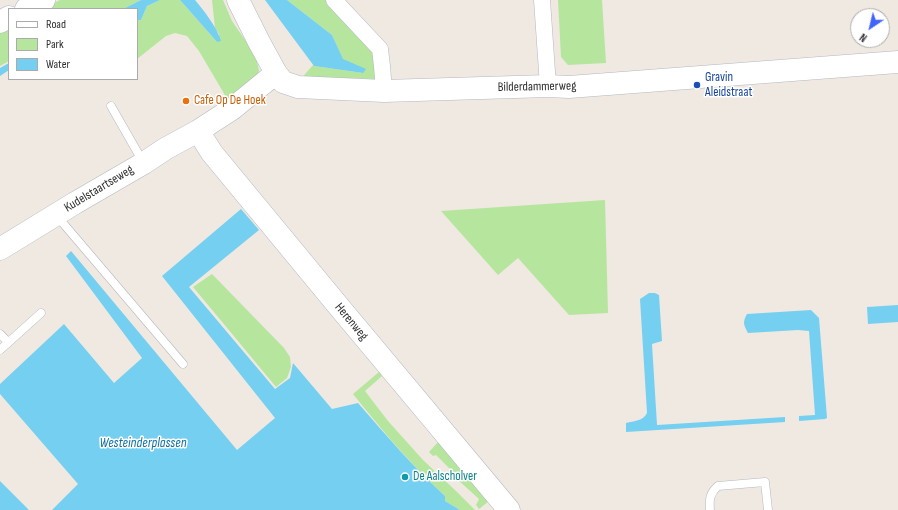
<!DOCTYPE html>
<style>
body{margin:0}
#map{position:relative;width:898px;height:510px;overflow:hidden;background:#efe9e1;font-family:"Sofia Sans Condensed",sans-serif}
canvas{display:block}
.legend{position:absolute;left:8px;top:8px;width:130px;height:72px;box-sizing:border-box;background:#fff;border:1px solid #ababab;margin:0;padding:5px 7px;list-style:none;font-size:12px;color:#2e2e2e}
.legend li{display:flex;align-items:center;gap:8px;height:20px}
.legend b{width:20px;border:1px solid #ababab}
.north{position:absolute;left:850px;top:8px;width:40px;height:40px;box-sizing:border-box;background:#fff;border:1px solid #ababab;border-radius:50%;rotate:215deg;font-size:11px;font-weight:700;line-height:16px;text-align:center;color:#2e2e2e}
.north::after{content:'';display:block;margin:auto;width:14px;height:18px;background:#4264fb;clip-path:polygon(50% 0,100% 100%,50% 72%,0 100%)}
</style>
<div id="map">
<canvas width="898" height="510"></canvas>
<ul class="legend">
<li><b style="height:5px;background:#fff"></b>Road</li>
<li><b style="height:11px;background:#b6e59e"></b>Park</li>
<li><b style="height:11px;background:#75cff0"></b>Water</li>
</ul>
<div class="north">N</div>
</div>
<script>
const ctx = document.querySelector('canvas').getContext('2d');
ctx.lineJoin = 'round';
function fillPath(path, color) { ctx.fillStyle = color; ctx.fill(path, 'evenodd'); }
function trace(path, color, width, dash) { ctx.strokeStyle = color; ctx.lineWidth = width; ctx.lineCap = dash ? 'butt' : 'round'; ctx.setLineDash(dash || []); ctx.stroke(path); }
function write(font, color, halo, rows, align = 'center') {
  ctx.font = font + ' "Sofia Sans Condensed",sans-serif'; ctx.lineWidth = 3; ctx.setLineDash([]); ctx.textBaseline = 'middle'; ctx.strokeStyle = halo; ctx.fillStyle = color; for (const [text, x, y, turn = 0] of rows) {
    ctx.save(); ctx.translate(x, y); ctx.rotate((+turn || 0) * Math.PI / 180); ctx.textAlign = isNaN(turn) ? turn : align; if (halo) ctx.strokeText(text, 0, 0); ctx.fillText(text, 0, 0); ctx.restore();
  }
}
const green = new Path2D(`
 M60 0H141L123 9H42Z
 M160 0H180L217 42 219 34 215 28 212 0H223L232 21 256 56 259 71 255 79 229 102 199 51 187 36 175 33 166 36 137 59V20H141L147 6Z
 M287 0H327L372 49 377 74 374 79 346 78 299 81 313 65 314 66 363 73 343 60 332 35Z
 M558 0H602L606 63 568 65 561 57Z
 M9 25V61L0 66V29Z
 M605 200 608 313 569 315 518 258 498 275 441 211Z
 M212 274 284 348 290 357 291 367 287 378 276 387 233 335 193 287Z
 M379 372 382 376 365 391 388 421 423 460 456 491 475 510H460L445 501V496C411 465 382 430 353 394Z
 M439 441 489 501 479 509 476 505 479 499 458 480 459 478 436 455 433 456 429 452Z`);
const water = new Path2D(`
 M141 0H160L147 6 141 20H137V9H123Z
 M180 0H195C204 11 217 27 221 41L217 42Z
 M265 0H287L332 35 343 59 366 69 363 73 314 66Z
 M9 63V70L0 76V68Z
 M241 209 259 230 189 287 275 389 290 378 293 363 332 409 358 403C386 435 413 467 445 496V501L460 510H52L78 484 0 394V384L64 324 114 383 142 358 66 256 71 251 237 450 275 418 162 276Z
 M649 293H655L659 295 662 341 652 344 657 425 785 417V422L626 432V423C634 421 643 421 647 413L640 299Z
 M898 305V322L868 324 867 307Z
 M811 310 819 318 827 418 825 419 799 421V416L815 415 809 331 798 330 748 333C744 325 742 323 747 314Z
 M0 481 29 510H0Z`);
const lane = new Path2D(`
 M111 106 143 162
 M57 215 62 222 183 364
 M0 334 8 342
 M0 350 41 313
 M710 510C709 499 710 493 718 486L765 482 768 510`);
const street = new Path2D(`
 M334 0 380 49 382 66 384 91
 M542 0 548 86`);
const secondary = new Path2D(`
 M238 0 259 42 276 73 283 82 298 87 384 91 548 86 569 87 898 62
 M26 9 44 0
 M0 22 9 17
 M198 131 212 153 340 308 509 510
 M0 249 75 203 144 163 165 149 198 131 232 109 276 73`);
const markers = [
 [697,85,4,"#1a4fb4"],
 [186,101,4,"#e8710a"],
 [405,477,4,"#0f9aa8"]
];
const transitNames = [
 ["Gravin",705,78],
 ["Aleidstraat",705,93]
];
const streetNames = [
 ["Bilderdammerweg",537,87,-1],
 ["Kudelstaartseweg",99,189,-31],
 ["Herenweg",351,322,50]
];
const foodNames = [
 ["Cafe Op De Hoek",194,101]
];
const cultureNames = [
 ["De Aalscholver",413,477]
];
const waterNames = [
 ["Westeinderplassen",143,443]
];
fillPath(green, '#b6e59e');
fillPath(water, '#75cff0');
trace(lane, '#b4b7c1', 9);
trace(street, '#b4b7c1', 17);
trace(secondary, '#b4b7c1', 23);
trace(lane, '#fff', 8);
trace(street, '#fff', 16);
trace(secondary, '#fff', 22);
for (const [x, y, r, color] of markers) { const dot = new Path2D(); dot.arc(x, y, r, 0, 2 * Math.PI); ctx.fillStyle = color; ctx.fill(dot); trace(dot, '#fff', 1.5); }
write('13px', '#164399', '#fff', transitNames, 'left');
write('13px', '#2e2e2e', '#fff', streetNames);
write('13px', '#c56008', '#fff', foodNames, 'left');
write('13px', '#0d838f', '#fff', cultureNames, 'left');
write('italic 14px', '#0d6fa3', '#fff', waterNames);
</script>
